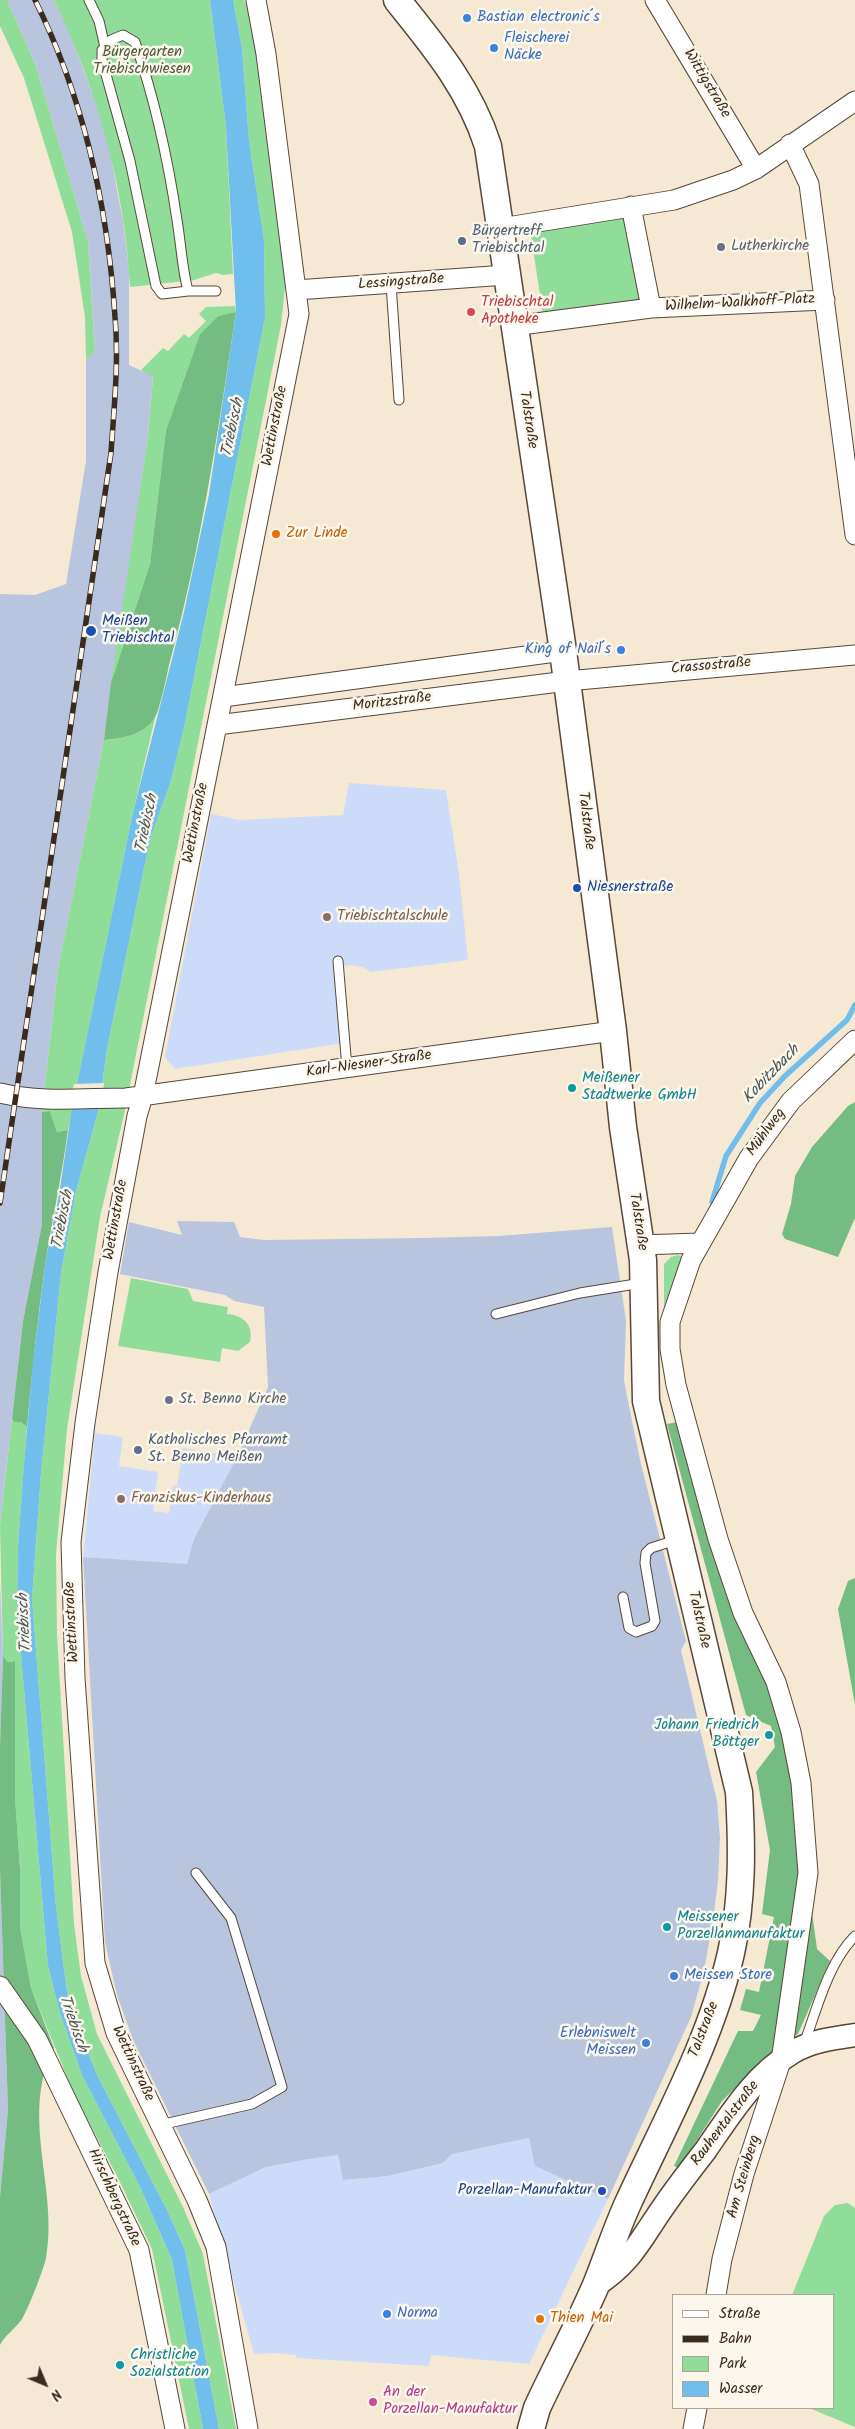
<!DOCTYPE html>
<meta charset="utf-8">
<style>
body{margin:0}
#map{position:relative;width:855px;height:2429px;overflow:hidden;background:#f5e9d3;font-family:Kalam,sans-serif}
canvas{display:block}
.legend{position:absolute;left:672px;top:2294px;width:162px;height:115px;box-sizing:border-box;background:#fbf7ec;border:1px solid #aea59a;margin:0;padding:6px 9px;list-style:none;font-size:15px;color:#3b2a1e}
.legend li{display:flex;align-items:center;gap:10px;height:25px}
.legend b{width:25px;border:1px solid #aea59a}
.north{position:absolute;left:20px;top:2359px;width:50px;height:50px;-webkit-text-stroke:4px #fbf7ec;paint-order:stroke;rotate:135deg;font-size:14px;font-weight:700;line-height:20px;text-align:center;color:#3b2a1e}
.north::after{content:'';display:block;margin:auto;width:18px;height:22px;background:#3b2a1e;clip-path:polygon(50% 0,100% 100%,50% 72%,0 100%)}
</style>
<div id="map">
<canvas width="855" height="2429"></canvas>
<ul class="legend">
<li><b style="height:6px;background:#fff"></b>Straße</li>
<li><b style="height:6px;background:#3b2a1e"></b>Bahn</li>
<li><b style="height:14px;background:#90dd9a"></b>Park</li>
<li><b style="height:14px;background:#70beeb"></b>Wasser</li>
</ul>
<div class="north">N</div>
</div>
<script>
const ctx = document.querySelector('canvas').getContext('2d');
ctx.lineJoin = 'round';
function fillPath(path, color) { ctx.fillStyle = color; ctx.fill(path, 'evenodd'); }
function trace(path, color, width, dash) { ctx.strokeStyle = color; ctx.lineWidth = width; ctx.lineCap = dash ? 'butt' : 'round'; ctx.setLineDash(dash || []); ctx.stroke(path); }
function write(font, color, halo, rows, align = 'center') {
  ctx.font = font + ' Kalam,sans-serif'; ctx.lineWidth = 5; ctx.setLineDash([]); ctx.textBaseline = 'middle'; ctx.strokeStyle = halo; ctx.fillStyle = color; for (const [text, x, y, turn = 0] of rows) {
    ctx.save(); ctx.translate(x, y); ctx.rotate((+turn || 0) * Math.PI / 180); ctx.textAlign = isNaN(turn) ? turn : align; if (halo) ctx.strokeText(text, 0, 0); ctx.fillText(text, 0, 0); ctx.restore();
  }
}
const built = new Path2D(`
 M349 783 446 790 459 874 468 960 371 972 362 967 351 965 341 967 339 977 350 1042 175 1069 165 1057 211 814 239 820 343 815Z
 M95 1433 123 1437 119 1466 158 1472 153 1511 169 1513 173 1486H177L183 1448 237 1457 194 1539 187 1565 83 1557Z
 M529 2138 535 2166 608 2199 529 2364 431 2355 429 2366 296 2358V2355L275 2353 254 2354 209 2194 266 2167 309 2159 338 2155 343 2180 388 2176 443 2163 452 2154Z`);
const industrial = new Path2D(`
 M7 0H54L69 31 95 101 108 142 123 221 129 269V365L153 376 148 437 104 740 58 969 42 1112V1224L23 1321 0 1525V594L35 595 66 584 86 461V359L95 351 88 242 36 66Z
 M177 1221 234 1222 240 1237 264 1240 422 1238 499 1236 612 1227 626 1321 624 1381 640 1460 686 1641 681 1650 717 1801 720 1838 718 1881 713 1920 704 1971 691 2017 608 2199 535 2166 529 2138 452 2154 443 2163 388 2176 343 2180 338 2155 309 2159 266 2167 209 2194 133 2040 117 1995 105 1942 83 1557 187 1564 194 1539 237 1457 268 1387 264 1307 234 1301 225 1295 120 1274 129 1222 182 1235Z
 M0 1581 3 1656 0 1747Z
 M0 1869 8 2110 0 2196Z`);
const green = new Path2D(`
 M0 0H7L36 66 88 242 95 352 86 359 85 317 72 232 24 78 0 26Z
 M54 0H210L226 127 233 274 223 275 216 273 194 280 130 287C125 188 97 89 54 0Z
 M233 0H244L250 13 259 55 287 269 281 325 124 1115 100 1217 75 1378 67 1429 56 1555 57 1634 74 1924 81 1976 97 2034 183 2207 203 2254 236 2429H219L185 2250 167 2210 98 2077 69 2007 56 1907 32 1598 41 1473 61 1273 76 1191 98 1112 107 1049 150 839 170 784 184 728 265 318 264 240 249 141 242 48Z
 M629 214 642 299 543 314 530 230Z
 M235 306 236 312 218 316 200 334 166 430 150 564 111 683 148 437 153 377 141 370 163 348 168 351 184 334 189 338 206 321 199 314 206 307Z
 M155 718 133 812 68 1130 57 1132 50 1111 42 1112 58 969 104 740C129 738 136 735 155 718Z
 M678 1255 684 1258 666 1310H664V1264L671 1257Z
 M131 1278 188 1289 193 1301 228 1307 227 1314C243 1315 254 1325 250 1342L238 1351 222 1348 220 1362 118 1346Z
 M12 1419 14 1422H21L27 1427 18 1546 17 1608 48 1966 60 2013 82 2075 141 2189 172 2260 203 2429H189L152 2249 117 2176 74 2094 31 1988 20 1927V1869L15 1797V1661L8 1662 3 1656 0 1525Z
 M848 2203 855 2208V2427L809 2408H834V2295H792L824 2216 835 2205Z`);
const forest = new Path2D(`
 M236 312C218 431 201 548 169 665 167 675 159 713 154 719 140 736 124 738 104 740L111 683 150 564 166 430 200 334 218 316Z
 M855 1102V1218L838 1257 785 1239 782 1234 791 1204 795 1176 812 1147 848 1106Z
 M50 1111 57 1132 68 1130C62 1174 53 1216 46 1259 38 1315 32 1371 27 1427L21 1422H14L12 1419 23 1321 42 1224V1112Z
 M677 1422 779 1703 799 1815 817 1949 830 1961 798 2034 761 2062 722 2101 679 2168 674 2166 738 2031H753L761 2015 740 2010 746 1989 759 1992 774 1917 762 1914 770 1850 756 1772 775 1747 771 1726 746 1715 667 1424Z
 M855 1578V1705L838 1609 848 1581Z
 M3 1656 8 1662 15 1661V1797L20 1869V1927L31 1988 54 2048C19 2116 59 2189 46 2258 43 2271 29 2307 22 2319 16 2328 5 2335 0 2345V2197L8 2110 0 1869V1747Z`);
const water = new Path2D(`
 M210 0H233L242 48 249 141 264 240 265 318 184 728 170 784 150 839 107 1049 98 1112 76 1191 61 1273 41 1473 32 1598 56 1907 69 2007 98 2077 167 2210 185 2250 219 2429H203L172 2260 141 2189 82 2075 60 2013 48 1966 17 1608 18 1546 24 1464 33 1362 46 1258 59 1195 71 1114 133 812 184 612 209 494 236 312 226 127Z`);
const pier = new Path2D(`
 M104 1083 101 1108 69 1109 74 1084Z`);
const stream = new Path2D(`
 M712 1202 726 1156 760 1103 785 1076 847 1020 855 1005`);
const service = new Path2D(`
 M89 0 99 21 105 47
 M391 284 399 400
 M188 291 162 294 156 286 130 161 102 60V50L111 40 123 35 135 42C155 100 168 159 177 220 181 244 182 268 188 291H216
 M338 961 347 1068
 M496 1314 580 1293 642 1283
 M623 1597 629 1628 636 1632 652 1626 655 1621 645 1563 646 1553 651 1548 676 1540
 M804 2044C817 2009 828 1963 855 1936
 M160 2125 252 2104 282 2087 231 1918 196 1873`);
const minor = new Path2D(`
 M655 0 756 169
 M790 144 809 184 855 535
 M631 206 651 308
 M501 228 674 200 733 180 756 169 855 101
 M296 290 506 275
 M513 326 651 308 825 300
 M223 697 563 651
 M217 725 567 681 855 655
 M0 1093C40 1103 85 1098 126 1098L613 1031
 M640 1245 700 1243
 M0 1986 37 2039 139 2250 175 2429
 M716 2295 722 2259 744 2174 781 2061 808 1873 801 1783 791 1732 776 1682 743 1613 718 1539 676 1385 670 1349V1322L691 1260 749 1158 791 1101 855 1040
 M248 2429 216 2247 197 2200 116 2033 95 1963 75 1678 71 1542 85 1423 108 1272 137 1116 143 1096 299 314 266 54 256 0
 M693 2429 697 2408`);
const tertiary = new Path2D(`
 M595 2286C632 2262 640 2240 664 2206 677 2187 691 2169 705 2151 730 2115 754 2075 793 2052 811 2041 834 2038 855 2035`);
const secondary = new Path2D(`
 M397 0C434 46 470 89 488 146L563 651 613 1031 623 1127 643 1260 646 1401 739 1792C742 1846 743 1900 731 1953 711 2040 666 2121 629 2201 616 2229 607 2258 596 2285 578 2327 556 2367 537 2408L531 2429`);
const rail = new Path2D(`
 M0 1203 111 453C114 408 119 362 115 317 108 208 84 99 35 0`);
const markers = [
 [467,18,5,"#3f7fe0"],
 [494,48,5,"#3f7fe0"],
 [462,241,5,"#5c6f8a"],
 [721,247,5,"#6b7280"],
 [471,312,5,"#e0444e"],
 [276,534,5,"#e8710a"],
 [91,631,6,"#1a4fb4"],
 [621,650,5,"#3f7fe0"],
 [577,888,5,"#1a4fb4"],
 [327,917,5,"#8d6e63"],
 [572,1088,5,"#0f9aa8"],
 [169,1400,5,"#6b7280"],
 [138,1450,5,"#5c6f8a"],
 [121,1499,5,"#8d6e63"],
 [769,1735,5,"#0f9aa8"],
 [667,1927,5,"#0f9aa8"],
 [674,1976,5,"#3f7fe0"],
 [646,2043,5,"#3f7fe0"],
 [602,2191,5,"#1a4fb4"],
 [387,2314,5,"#3f7fe0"],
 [540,2319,5,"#e8710a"],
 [120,2365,5,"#0f9aa8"],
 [373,2402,5,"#d1479c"]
];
const shopNames = [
 ["Bastian electronic´s",477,18],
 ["Fleischerei",504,39],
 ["Näcke",504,56],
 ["King of Nail´s",611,650,"right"],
 ["Meissen Store",684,1976],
 ["Erlebniswelt",636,2034,"right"],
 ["Meissen",636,2051,"right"],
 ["Norma",397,2314]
];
const parkNames = [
 ["Bürgergarten",142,53],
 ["Triebischwiesen",142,70]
];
const streetNames = [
 ["Wittigstraße",706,84,59],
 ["Lessingstraße",401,283,-4],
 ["Wilhelm-Walkhoff-Platz",740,304,-3],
 ["Talstraße",527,420,81],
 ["Wettinstraße",276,426,-79],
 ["Crassostraße",711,667,-5],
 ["Moritzstraße",392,703,-7],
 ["Talstraße",585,821,83],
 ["Wettinstraße",197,823,-79],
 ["Karl-Niesner-Straße",369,1065,-8],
 ["Mühlweg",767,1133,-54],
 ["Wettinstraße",117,1220,-80],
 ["Talstraße",637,1222,81],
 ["Talstraße",698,1620,77],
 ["Wettinstraße",73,1622,-93],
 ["Talstraße",705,2030,-69],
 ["Wettinstraße",132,2064,65],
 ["Rauhentalstraße",726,2124,-53],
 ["Am Steinberg",745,2177,-74],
 ["Hirschbergstraße",113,2198,65]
];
const serviceNames = [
 ["Bürgertreff",472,232],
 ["Triebischtal",472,249],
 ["Katholisches Pfarramt",148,1441],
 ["St. Benno Meißen",148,1458]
];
const worshipNames = [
 ["Lutherkirche",731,247],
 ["St. Benno Kirche",179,1400]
];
const healthNames = [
 ["Triebischtal",481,303],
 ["Apotheke",481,320]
];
const foodNames = [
 ["Zur Linde",286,534],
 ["Thien Mai",550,2319]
];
const transitNames = [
 ["Meißen",102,622],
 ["Triebischtal",102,639],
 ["Niesnerstraße",587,888],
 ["Porzellan-Manufaktur",592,2191,"right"]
];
const educationNames = [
 ["Triebischtalschule",337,917],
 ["Franziskus-Kinderhaus",131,1499]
];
const cultureNames = [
 ["Meißener",582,1079],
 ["Stadtwerke GmbH",582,1096],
 ["Johann Friedrich",759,1726,"right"],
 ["Böttger",759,1743,"right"],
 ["Meissener",677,1918],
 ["Porzellanmanufaktur",677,1935],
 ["Christliche",130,2356],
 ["Sozialstation",130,2373]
];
const hotelNames = [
 ["An der",383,2393],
 ["Porzellan-Manufaktur",383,2410]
];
const waterNames = [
 ["Triebisch",234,428,-78],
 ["Triebisch",148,824,-78],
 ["Kobitzbach",772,1075,-46],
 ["Triebisch",64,1220,-79],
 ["Triebisch",26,1623,-93],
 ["Triebisch",72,2024,71]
];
fillPath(built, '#cddbfa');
fillPath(industrial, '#b9c5de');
fillPath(green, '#90dd9a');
fillPath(forest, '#74bc82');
fillPath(water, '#70beeb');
fillPath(pier, '#f5e9d3');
trace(stream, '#70beeb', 5.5);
trace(service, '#574739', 11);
trace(minor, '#574739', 21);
trace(tertiary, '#574739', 25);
trace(secondary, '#574739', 29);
trace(service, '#fff', 9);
trace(minor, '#fff', 19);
trace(tertiary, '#fff', 22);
trace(secondary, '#fff', 26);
trace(rail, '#3b2a1e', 5.5);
trace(rail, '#fbf7ec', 4, [11]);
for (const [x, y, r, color] of markers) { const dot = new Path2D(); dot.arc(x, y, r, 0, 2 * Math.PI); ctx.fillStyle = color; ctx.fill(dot); trace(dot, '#fbf7ec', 2); }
write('15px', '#366cbe', '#fbf7ec', shopNames, 'left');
write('15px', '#50573d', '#fbf7ec', parkNames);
write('15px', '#3b2a1e', '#fbf7ec', streetNames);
write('15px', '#4e5e75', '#fbf7ec', serviceNames, 'left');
write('15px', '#5b616d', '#fbf7ec', worshipNames, 'left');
write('15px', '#be3a42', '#fbf7ec', healthNames, 'left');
write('15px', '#c56008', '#fbf7ec', foodNames, 'left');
write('15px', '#164399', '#fbf7ec', transitNames, 'left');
write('15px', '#785e54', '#fbf7ec', educationNames, 'left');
write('15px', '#0d838f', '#fbf7ec', cultureNames, 'left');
write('15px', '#b23c85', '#fbf7ec', hotelNames, 'left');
write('italic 16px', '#4b565c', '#fbf7ec', waterNames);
</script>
